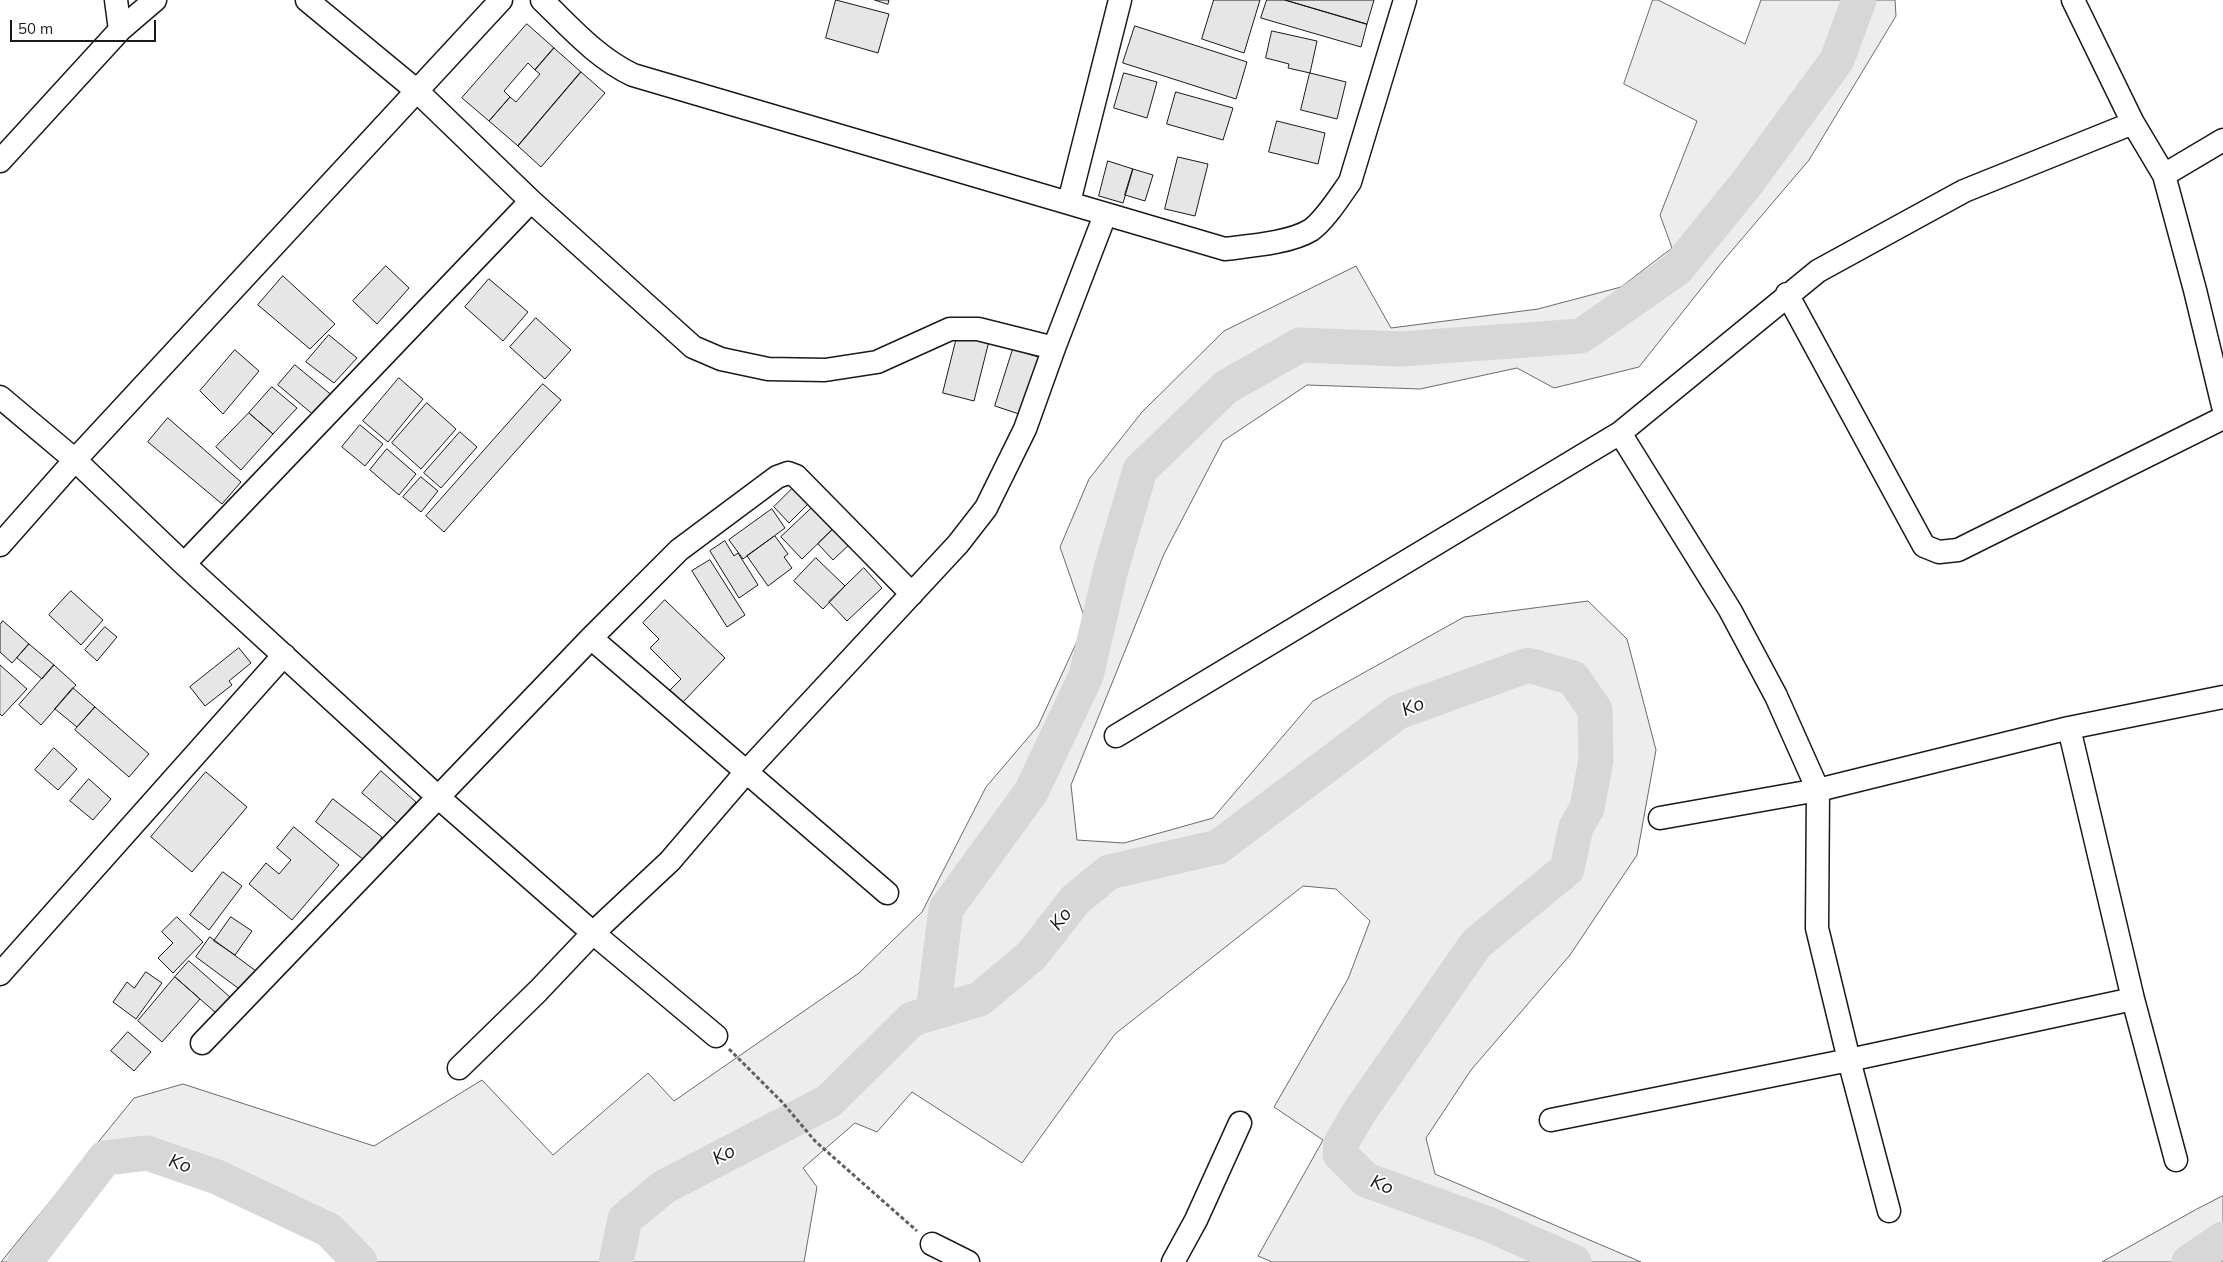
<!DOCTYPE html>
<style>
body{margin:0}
#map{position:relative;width:2223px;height:1262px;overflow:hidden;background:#fff;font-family:Mulish,sans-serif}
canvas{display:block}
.scale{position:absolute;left:10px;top:20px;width:146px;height:22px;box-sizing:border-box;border:2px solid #1a1a1a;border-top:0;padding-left:6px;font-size:15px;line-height:18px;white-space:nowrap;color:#1a1a1a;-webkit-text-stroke:4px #fff;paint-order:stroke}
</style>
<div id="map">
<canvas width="2223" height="1262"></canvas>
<div class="scale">50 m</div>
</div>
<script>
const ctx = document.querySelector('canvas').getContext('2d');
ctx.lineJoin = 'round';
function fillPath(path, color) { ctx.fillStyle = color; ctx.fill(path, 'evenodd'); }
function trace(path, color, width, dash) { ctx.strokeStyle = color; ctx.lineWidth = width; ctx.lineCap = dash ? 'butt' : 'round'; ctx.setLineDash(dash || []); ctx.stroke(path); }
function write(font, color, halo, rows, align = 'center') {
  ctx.font = font + ' Mulish,sans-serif'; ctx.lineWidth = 4; ctx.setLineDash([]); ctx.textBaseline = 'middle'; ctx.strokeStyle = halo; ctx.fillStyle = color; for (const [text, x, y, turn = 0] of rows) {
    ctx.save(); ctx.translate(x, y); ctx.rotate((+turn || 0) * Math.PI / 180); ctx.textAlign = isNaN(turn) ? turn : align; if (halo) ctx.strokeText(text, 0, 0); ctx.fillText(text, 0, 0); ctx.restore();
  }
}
const built = new Path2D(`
 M1653 0H1658L1745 44 1761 0H1895L1896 16 1809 160 1723 261 1639 367 1554 388 1517 368 1420 389 1307 385 1223 441 1164 554 1071 785 1077 840 1124 843 1213 818 1313 701 1464 617 1588 601 1627 639 1656 750 1637 855 1570 955 1471 1070 1426 1138 1435 1174 1641 1262H1272L1258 1256 1323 1140 1274 1107 1348 979 1370 921 1336 889 1303 886 1115 1034 1022 1163 912 1092 877 1132 855 1123 803 1168 817 1187 804 1262H360L328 1230 217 1177 147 1153 105 1158 25 1262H1L134 1098 183 1084 374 1146 482 1080 553 1155 648 1073 674 1101 859 973 922 912 986 787 1038 726 1086 622 1060 547 1089 479 1142 412 1224 331 1356 266 1391 328 1538 309 1621 287 1672 248 1660 215 1697 121 1624 84Z
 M2223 1196V1262H2102L2195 1210Z`);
const stream = new Path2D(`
 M2217 1242 2223 1245`);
const river = new Path2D(`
 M933 1013 946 909 1031 792 1086 676 1111 569 1140 470 1226 387 1300 345 1400 349 1581 336 1677 269 1747 183 1837 60 1859 0
 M25 1262 105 1158 147 1153 217 1177 329 1230 360 1262
 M616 1262 625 1219 664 1187 829 1101 912 1019 980 999 1032 955 1075 900 1109 872 1218 847 1398 712 1528 665 1573 678 1595 710 1596 760 1587 808 1576 827 1567 869 1476 944 1360 1111 1341 1143 1340 1154 1366 1180 1488 1224 1574 1262
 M2189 1262 2223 1239`);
const building = new Path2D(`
 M836 0 889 14 878 53 826 38Z
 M875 0H889L888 4Z
 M1214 0H1260L1244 53 1202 39Z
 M1267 0H1285L1367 24 1361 47 1261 18Z
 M1285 0H1374L1367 24Z
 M527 24 554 48 535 70 528 63 504 91 510 97 489 121 462 98Z
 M1135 26 1247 62 1236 99 1123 63Z
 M1272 31 1317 41 1310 73 1288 68 1289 64 1266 58Z
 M554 48 581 72 518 146 489 121 510 97 516 102 540 74 535 70Z
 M581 72 605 93 541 167 518 146Z
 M1124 73 1157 82 1147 118 1114 108Z
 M1310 73 1346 82 1337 119 1301 110Z
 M1176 92 1233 108 1223 140 1167 124Z
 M1277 121 1325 133 1318 164 1269 152Z
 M1178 157 1208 164 1195 216 1165 209Z
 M1108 161 1133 169 1123 203 1099 196Z
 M1133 169 1153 175 1145 201 1125 195Z
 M386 266 409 288 377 324 353 301Z
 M283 276 335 324 310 349 258 305Z
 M489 279 528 312 503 341 465 307Z
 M536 318 571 350 545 379 510 347Z
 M958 333 989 341 974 401 943 393Z
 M329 335 357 358 334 383 306 362Z
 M1013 349 1041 358 1022 415 995 406Z
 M235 350 259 371 223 414 200 391Z
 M295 365 334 397 316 417 278 385Z
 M399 378 423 399 388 442 363 421Z
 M543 384 561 400 444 532 426 516Z
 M272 387 297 408 273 434 249 413Z
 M427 403 456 429 421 469 392 443Z
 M249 413 273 434 241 470 216 447Z
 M168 418 241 482 222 504 148 442Z
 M360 425 383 444 365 466 342 447Z
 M460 432 477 447 441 488 424 473Z
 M387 449 416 474 399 495 370 470Z
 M421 477 438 491 421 512 403 497Z
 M796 485 811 501 789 523 774 507Z
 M815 505 835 527 802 559 781 537Z
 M772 509 785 528 743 559 729 540Z
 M835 527 851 543 833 560 818 544Z
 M775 536 788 554 784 557 792 568 768 586 747 556Z
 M725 541 734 556 738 553 758 585 739 598 710 551Z
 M816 558 845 586 823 609 794 581Z
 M710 560 745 615 727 627 692 571Z
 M864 568 882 588 847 621 829 602Z
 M71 591 103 620 81 645 49 615Z
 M665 600 725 658 683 702 670 690 681 679 650 648 659 639 643 623Z
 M3 621 29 644 12 663 0 652V625Z
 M105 627 117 637 97 661 85 650Z
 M29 644 54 665 42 679 17 658Z
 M239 648 251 663 229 681 232 685 205 706 190 687Z
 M0 665 27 689 2 716 0 714Z
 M54 665 76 685 41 725 19 705Z
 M73 688 95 707 77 727 55 709Z
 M95 707 149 754 129 777 75 730Z
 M54 748 77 769 58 790 35 770Z
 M381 771 416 802 397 823 362 793Z
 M206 772 247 807 192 872 151 837Z
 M89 779 111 799 93 820 70 801Z
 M333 799 382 837 364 860 316 822Z
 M294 827 339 865 292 920 249 884 266 863 279 874 291 860 277 848Z
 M223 872 242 886 209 930 190 915Z
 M177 917 203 942 173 973 158 958 173 943 162 932Z
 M231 917 252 931 235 955 214 941Z
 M210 937 256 971 242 991 196 957Z
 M189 961 230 997 216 1013 175 977Z
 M146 972 162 983 136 1019 113 1002 127 982 134 988Z
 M175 977 200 999 162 1042 138 1021Z
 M128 1032 151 1052 134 1071 111 1051Z`);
const path = new Path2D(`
 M729 1049 782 1102 815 1141 917 1231`);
const minor = new Path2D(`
 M116 0 120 30
 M307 0 417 91 531 201 693 347 721 359 768 369 825 370 877 362 950 329H978L1054 348
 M542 0C570 27 597 58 633 75L1225 249C1249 246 1290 243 1311 230 1325 220 1340 196 1350 182L1405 0
 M2073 0 2133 123 2164 175 2195 290 2223 406
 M0 161 120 30 155 0
 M2164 175 2223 140
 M1069 202 1120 0
 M1787 294 1924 546 1939 552 1958 550 2223 418
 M0 397 75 460 184 564 438 797 593 933 716 1036
 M1620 433 1730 610 1776 696 1818 790 1817 928 1849 1060 1889 1211
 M0 545 75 460 501 0
 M184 564 531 201
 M591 638 887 893
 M2069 728 2133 999 2176 1160
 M1116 736 1620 433 1818 271 1964 191 2133 123
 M1660 818 1818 790 2069 728 2223 697
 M0 974 284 655
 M202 1043 591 638 679 550 777 477 788 473 796 476 912 594
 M459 1068 538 991 593 933 670 861 747 771 958 544 986 508 1025 429 1054 348 1105 215
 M1551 1120 1849 1060 2133 999
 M932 1244 968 1262
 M1173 1262 1196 1220 1240 1123`);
const waterNames = [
 ["Ko",1413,707,-22],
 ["Ko",1061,919,-52],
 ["Ko",724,1155,-28],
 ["Ko",180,1164,19],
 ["Ko",1382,1185,22]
];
fillPath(built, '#ededed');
trace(built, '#6a6a6a', 1);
trace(stream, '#d7d7d7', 5.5);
trace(river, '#d7d7d7', 35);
fillPath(building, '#e6e6e6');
trace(building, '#1a1a1a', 1);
trace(minor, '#1a1a1a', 25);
trace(path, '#5f5f5f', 3, [4, 2.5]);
trace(minor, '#fff', 22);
write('italic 19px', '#1a1a1a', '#fff', waterNames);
</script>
